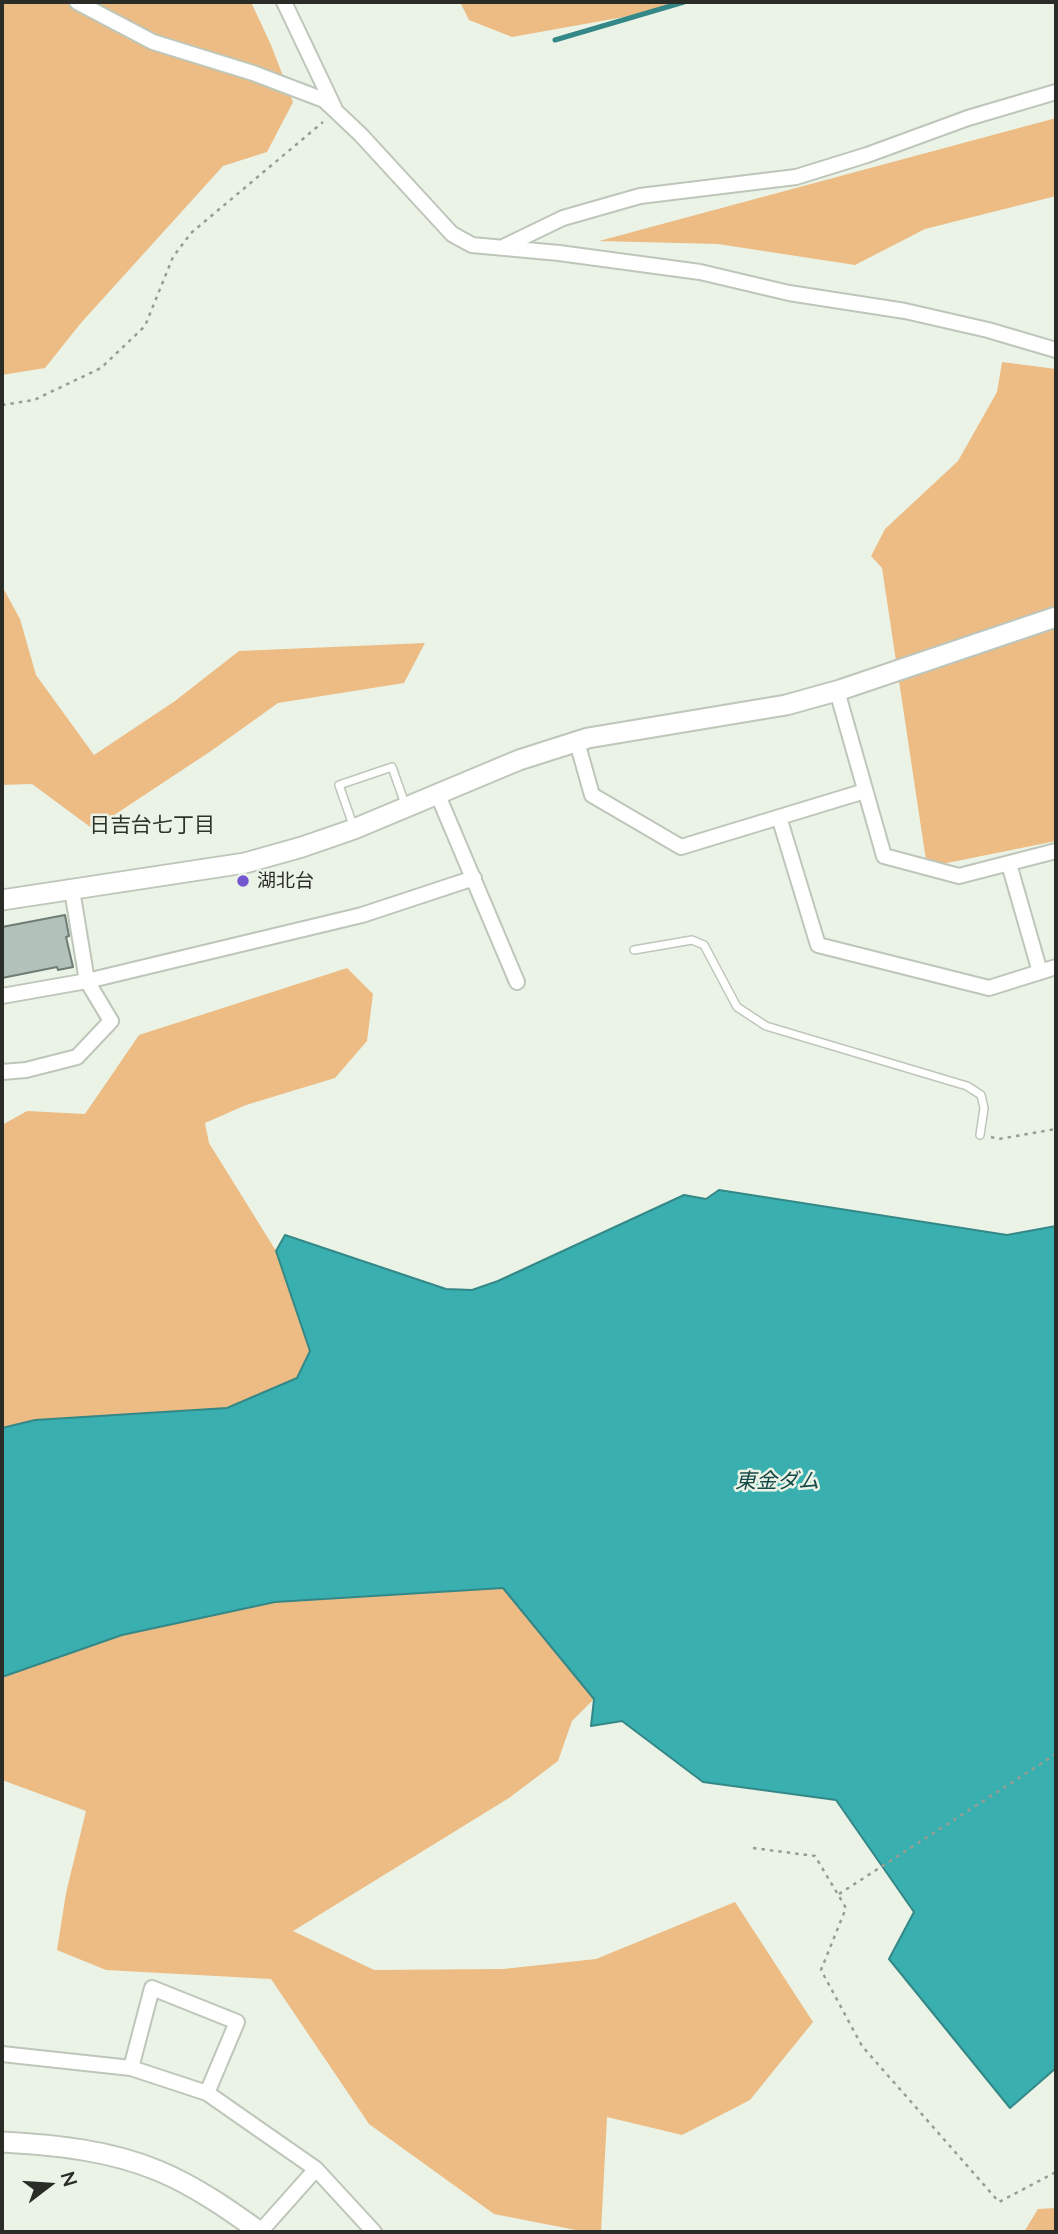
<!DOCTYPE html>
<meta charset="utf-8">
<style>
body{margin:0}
#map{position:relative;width:1058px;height:2234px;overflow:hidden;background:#ebf3e6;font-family:Lato,sans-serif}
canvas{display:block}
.frame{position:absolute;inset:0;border:4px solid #292c27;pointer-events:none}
.north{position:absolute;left:14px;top:2150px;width:70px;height:70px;-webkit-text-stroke:5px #ebf3e6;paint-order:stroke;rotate:73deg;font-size:19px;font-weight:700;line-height:28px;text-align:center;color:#292c27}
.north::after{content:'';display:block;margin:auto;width:24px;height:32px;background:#292c27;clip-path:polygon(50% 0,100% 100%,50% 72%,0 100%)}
</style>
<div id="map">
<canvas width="1058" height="2234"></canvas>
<div class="frame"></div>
<div class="north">N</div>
</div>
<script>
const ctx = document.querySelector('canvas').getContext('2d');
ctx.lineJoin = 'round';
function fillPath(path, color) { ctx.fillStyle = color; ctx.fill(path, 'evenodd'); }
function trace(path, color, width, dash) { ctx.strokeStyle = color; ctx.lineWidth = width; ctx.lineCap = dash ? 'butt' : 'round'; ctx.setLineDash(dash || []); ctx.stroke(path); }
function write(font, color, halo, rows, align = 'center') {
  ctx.font = font + ' Lato,"Noto Sans JP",sans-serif'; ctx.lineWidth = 5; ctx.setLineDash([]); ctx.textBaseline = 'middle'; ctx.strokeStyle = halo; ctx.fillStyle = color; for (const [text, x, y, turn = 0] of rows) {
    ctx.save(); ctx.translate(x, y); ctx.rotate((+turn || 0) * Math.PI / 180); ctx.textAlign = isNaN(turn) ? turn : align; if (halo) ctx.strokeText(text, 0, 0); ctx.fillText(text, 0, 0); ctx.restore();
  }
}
const green = new Path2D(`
 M2 2H251L271 45 293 102 267 152 223 166 80 324 45 368 2 375Z
 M460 2H680L646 13 512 37 469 20Z
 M1056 118V196L925 229 855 265 718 244 599 241Z
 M1002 362 1056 369V841L927 867 882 568 871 556 885 529 958 461 997 392Z
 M2 586 20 619 36 675 94 755 175 701 239 651 425 643 404 683 278 703 211 751 93 829 32 784 2 785Z
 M347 968 373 994 367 1041 335 1078 246 1105 205 1123 209 1143 276 1251 310 1351 297 1378 227 1408 35 1420 2 1428V1125L27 1111 85 1114 139 1035Z
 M503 1588 594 1699 572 1721 558 1761 509 1798 293 1931 374 1970 503 1969 596 1959 735 1902 813 2022 750 2100 682 2135 607 2117 601 2232H586L494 2214 369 2124 271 1979 106 1970 57 1950 66 1893 86 1811 2 1780V1677L122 1635 275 1602Z
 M1056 2208V2232H1024L1038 2209Z`);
const water = new Path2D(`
 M719 1190 1007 1235 1056 1226V2068L1010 2108 889 1959 914 1912 836 1800 703 1782 622 1721 591 1726 594 1699 503 1588 275 1602 122 1635 2 1677V1428L35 1420 227 1408 297 1378 310 1351 276 1251 285 1235 446 1289 472 1290 498 1281 684 1195 706 1199Z`);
const stream = new Path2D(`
 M555 40 684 2`);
const building = new Path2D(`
 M65 915 69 936 66 937 73 967 58 970 57 967 2 978V927Z`);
const path = new Path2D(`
 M2 405 34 400 101 368 145 326 173 257 191 233 323 122
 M991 1137 999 1139 1056 1129
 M753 1848 815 1856 846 1908 821 1970 862 2046 999 2202 1056 2172
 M839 1894 1056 1754`);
const lane = new Path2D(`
 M354 828 339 785 392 767 405 804
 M634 950 692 940 704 945 737 1007 766 1026 967 1086 981 1095 984 1108 980 1135`);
const street = new Path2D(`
 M77 2 153 42 253 73 324 100 361 135 452 234 472 245 559 253 700 272 789 293 905 311 988 330 1056 350
 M284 2 334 107
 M505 246 563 218 640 196 796 177 867 155 968 118 1056 92
 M837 691 884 856 959 876 1056 851
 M577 742 592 795 681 847 865 791
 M437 793 517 982
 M779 817 818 945 989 988 1056 967
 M1009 864 1040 972
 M2 996 87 981 362 915 474 878
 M2 1072 26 1070 77 1057 111 1021 87 981 72 890
 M2 2054 131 2068 207 2093 316 2169 374 2232
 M131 2068 152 1988 237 2022 207 2093
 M260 2232 316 2169`);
const secondary = new Path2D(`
 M2 900 245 863 302 847 354 829 519 760 588 738 786 705 840 690 1056 617
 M2 2142C55 2145 109 2150 159 2171 195 2186 228 2209 260 2232`);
const markers = [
 [243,881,7,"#7256d0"]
];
const poiNames = [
 ["湖北台",257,881]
];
const neighbourhoodNames = [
 ["日吉台七丁目",152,825]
];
const waterNames = [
 ["東金ダム",777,1481]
];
fillPath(green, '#ecbc84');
fillPath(water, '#39afb0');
trace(water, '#348887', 2);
trace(stream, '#348887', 5);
fillPath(building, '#b2c1b9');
trace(building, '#6e7c75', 2);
trace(lane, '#bec6b9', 10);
trace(street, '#bec6b9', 18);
trace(secondary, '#bec6b9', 23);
trace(path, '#989d94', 2.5, [3.5, 5]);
trace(lane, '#fff', 7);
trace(street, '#fff', 14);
trace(secondary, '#fff', 19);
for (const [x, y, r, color] of markers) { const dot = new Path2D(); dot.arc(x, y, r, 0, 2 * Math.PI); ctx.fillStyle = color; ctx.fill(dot); trace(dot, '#ebf3e6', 2.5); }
write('19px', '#292c27', '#ebf3e6', poiNames, 'left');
write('21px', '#2d3329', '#ebf3e6', neighbourhoodNames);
write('italic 21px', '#164949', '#ebf3e6', waterNames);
</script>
